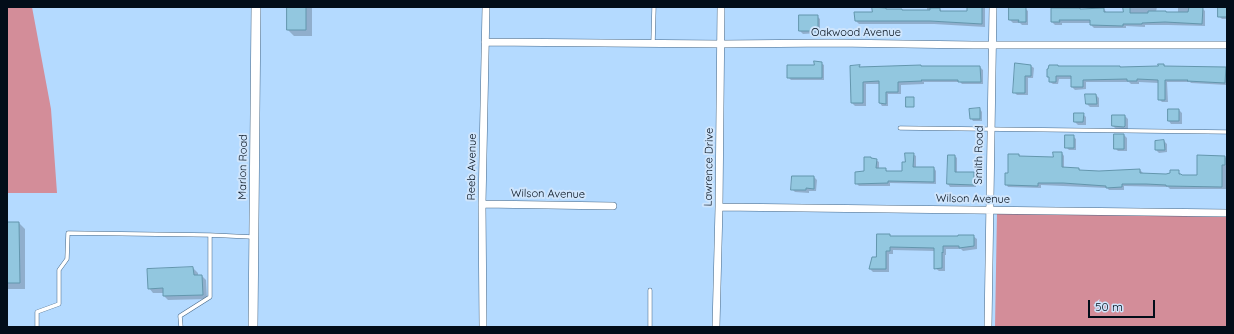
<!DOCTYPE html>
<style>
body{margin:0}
#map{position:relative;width:1234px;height:334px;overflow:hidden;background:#b4daff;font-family:Quicksand,sans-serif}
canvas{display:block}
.frame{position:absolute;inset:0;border:8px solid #020d19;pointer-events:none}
.scale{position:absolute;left:1088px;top:300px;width:67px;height:18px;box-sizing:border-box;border:2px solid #020d19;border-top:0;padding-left:5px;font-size:12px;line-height:14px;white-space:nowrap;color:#020d19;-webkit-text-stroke:3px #cfe5fc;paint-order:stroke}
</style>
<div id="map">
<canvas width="1234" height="334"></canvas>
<div class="frame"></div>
<div class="scale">50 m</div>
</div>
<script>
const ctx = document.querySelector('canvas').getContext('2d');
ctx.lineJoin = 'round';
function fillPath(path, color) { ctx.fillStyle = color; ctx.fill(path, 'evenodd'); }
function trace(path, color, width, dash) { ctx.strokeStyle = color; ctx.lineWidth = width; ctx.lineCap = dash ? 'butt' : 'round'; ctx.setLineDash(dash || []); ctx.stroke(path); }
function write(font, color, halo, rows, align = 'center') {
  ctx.font = font + ' Quicksand,sans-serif'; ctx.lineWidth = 4; ctx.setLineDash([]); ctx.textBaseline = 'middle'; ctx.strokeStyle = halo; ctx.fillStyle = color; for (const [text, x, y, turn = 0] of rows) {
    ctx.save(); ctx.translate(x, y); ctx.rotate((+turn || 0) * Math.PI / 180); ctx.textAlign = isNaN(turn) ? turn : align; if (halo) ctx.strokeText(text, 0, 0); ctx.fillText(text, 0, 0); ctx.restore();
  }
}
const green = new Path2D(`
 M7 7H32L51 109 57 193H7Z
 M997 212 1227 217V327H995Z`);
const shadow = new Path2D(`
 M288 7H312V36H294L288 30Z
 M927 7H939L942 12H968V7H985V27L934 24H859L856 21 903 11H927Z
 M1013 7H1023L1028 11V25H1022L1020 23H1013L1010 20Z
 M1124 7H1157L1156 12H1178V7L1202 8 1205 11V26L1168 25H1145V27L1126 26V28H1094L1091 25V23H1062V25H1055L1052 22V9H1080L1081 10 1104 9 1107 13H1124Z
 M1219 7H1227V19H1222L1219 16Z
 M817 16 820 19V29H818V33L803 34 800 31Z
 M821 63 824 65V80H791L788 77 815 66Z
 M1164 65 1166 67 1227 68V85L1191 83 1190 82H1167L1168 102H1162L1159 99V83L1139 82V84H1131L1129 82H1086V89L1075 90 1072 87V79H1059L1058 84H1053L1050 82V79L1048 76 1058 67 1120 68 1159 67Z
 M859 66 861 68 980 67 983 70V84H962L960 82H924V84L901 85V94H888V106H882L880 103V84H866V106H855L852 103 851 67Z
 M1031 66 1034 68 1033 78H1028V95H1017L1014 92Z
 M1086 95H1096L1099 98V107H1090L1087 104Z
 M980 109 982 112V121H973L971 118Z
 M1179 110 1182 113V124H1171L1169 121Z
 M1083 114 1086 117V125H1078L1075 122Z
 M1125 116 1128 119V129H1116L1113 126Z
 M1124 135 1127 138V151H1118L1115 148Z
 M1073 136 1076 139V150H1069L1066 147Z
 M1164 141 1167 144V152L1159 153 1156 150Z
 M1062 153 1064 156V168L1079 169 1081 171 1099 172 1140 170 1143 173V174L1166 175 1178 171 1181 175 1198 176 1225 157 1227 159V189H1170L1168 187 1124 186V190H1109L1107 188 1041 185V188L1008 187 1006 184 1009 174V155H1019L1021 157 1054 158Z
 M913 154 916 156V168H934L936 171V184L890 183V186H859L856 183 876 160 879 162V169H885L888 172H903L906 163Z
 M949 156H955L957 158V173H973L976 176V187H950L948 184Z
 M814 177 817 180 816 191H809V193L795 192 792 189Z
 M7 223H19L25 229V289H7Z
 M889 235 891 237 973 236 977 239V249L963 251 961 249H946V255H945V271H939L935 268V251L893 250V254H889V272H873L870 269 878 258Z
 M193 268 198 273V276H202L206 280 207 299 168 300 164 296V293H153L149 288Z`);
const building = new Path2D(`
 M287 7H306V30H287Z
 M872 7 886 8V9H902V10H930V8H940V11H967V7H982V24L930 21H855L854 12H872Z
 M1009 7H1026V22H1018L1019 20H1009Z
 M1123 7H1130V13H1148V11H1166V12H1188L1189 7H1203L1202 24 1165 22 1142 23V24H1123V26L1090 25V20H1059L1060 22H1051V8H1080V9L1104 8V12H1123Z
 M1218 7H1227V17H1218Z
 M799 15H818V27H815V31H799Z
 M814 61 822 62V78H787V65H814Z
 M1015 63 1031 65V76H1025V93H1013Z
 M1158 64H1164V66L1226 67 1225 83 1187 81 1188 80H1165V100H1158V80L1137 79V81H1127V79L1083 80V87H1071V76H1056V82H1049V77H1047V69H1048L1049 65H1058V66H1120V67L1158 66Z
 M860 65 859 67 921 65V66H980L981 82H958V80H921L922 81 898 82V92H886V104L879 103V81L863 82V103H851L850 66Z
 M1085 94H1096L1097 104H1086Z
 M906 97H914V107H906Z
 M980 108V119H970L969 109Z
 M1168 109H1179V121H1168Z
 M1074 113H1084L1083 122H1074Z
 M1112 115H1125V126L1124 127 1112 126Z
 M1114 134H1124V149H1114Z
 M1065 135H1074V148H1065Z
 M1164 140 1165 150H1155V141Z
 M1053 152H1062V167L1079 168V170L1099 171 1140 169V173L1166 174 1170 173V170H1179V174H1181L1182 175H1197V155L1225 156V165H1222V187L1166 186V185L1146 184H1122V187L1106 188V186L1063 183H1038V186L1005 185V173H1008V154H1019V156L1053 157Z
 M905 153H914L913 167H934V182L888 181V183L855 184V172L864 171V157H871V158L877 159 876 168H886V171H902V162H905Z
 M948 155H955V172H974V185L947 184Z
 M792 176H814V189L806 188V190H791Z
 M7 222H19L20 283H7Z
 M877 234H890V236H958V235H974V246L959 248V246H943V253L942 252V268L934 269V248L890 247V251H886V269H869L872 257H876Z
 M193 267 194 275H202L203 295 163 296V288L148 289 147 269Z`);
const service = new Path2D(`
 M653 43 654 7
 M900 128 1227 132
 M210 235 252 237
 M37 327V312L59 304V270L67 259 68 233 210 235V297L180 316 181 327
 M650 327V290`);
const minor = new Path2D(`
 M485 42 721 44 835 43 973 45H1227
 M482 204 613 206
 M719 207 1227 213
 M483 327 482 204 486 7
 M716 327 719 207 721 7
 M988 327 993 7`);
const tertiary = new Path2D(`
 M253 327 256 7`);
const streetNames = [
 ["Oakwood Avenue",856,33],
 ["Smith Road",979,155,-89],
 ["Marion Road",243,167,-89],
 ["Reeb Avenue",472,167,-89],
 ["Lawrence Drive",709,167,-89],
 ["Wilson Avenue",548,194,1],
 ["Wilson Avenue",973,199,1]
];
fillPath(green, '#d38d99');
fillPath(shadow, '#0003');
fillPath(building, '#92c7df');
trace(building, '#6396ad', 1);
trace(service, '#456787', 4.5);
trace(minor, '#456787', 8);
trace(tertiary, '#456787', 10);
trace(service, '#fff', 3.5);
trace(minor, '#fff', 7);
trace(tertiary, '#fff', 9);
write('11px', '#020d19', '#cfe5fc', streetNames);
</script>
